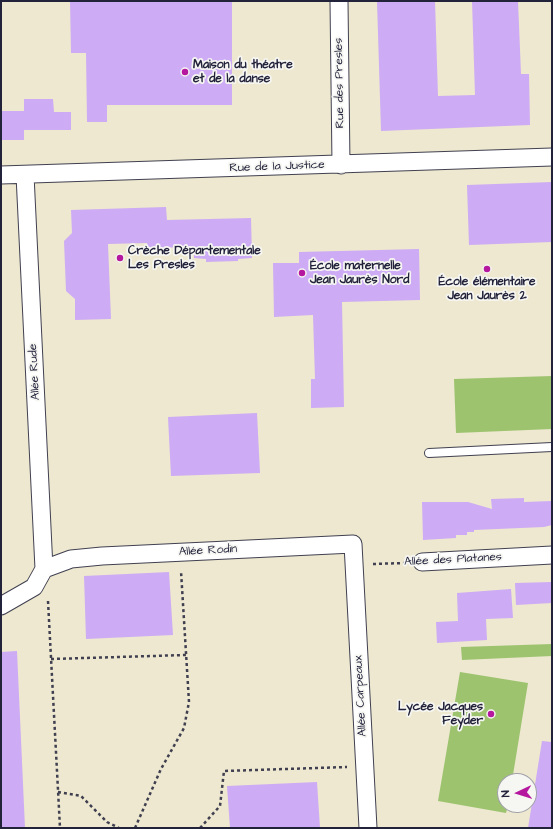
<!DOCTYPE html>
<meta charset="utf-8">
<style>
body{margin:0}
#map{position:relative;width:553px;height:829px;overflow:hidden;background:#ede8cf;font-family:"Architects Daughter",sans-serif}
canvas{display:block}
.frame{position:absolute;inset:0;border:2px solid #22223b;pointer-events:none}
.north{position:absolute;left:497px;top:773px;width:40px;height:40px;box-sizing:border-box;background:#f6f6f2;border:1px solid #a1a1a9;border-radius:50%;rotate:266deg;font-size:11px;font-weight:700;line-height:16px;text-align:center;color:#22223b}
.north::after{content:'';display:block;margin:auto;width:14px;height:18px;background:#b5179e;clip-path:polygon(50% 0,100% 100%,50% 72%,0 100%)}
</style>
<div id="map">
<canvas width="553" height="829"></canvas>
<div class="frame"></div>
<div class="north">N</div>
</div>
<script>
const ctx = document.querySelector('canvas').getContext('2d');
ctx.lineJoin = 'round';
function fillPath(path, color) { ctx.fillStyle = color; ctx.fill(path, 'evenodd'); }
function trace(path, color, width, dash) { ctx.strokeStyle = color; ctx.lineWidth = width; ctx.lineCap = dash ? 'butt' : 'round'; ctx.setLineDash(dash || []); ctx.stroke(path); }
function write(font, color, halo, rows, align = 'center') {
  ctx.font = font + ' "Architects Daughter",sans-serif'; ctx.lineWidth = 3.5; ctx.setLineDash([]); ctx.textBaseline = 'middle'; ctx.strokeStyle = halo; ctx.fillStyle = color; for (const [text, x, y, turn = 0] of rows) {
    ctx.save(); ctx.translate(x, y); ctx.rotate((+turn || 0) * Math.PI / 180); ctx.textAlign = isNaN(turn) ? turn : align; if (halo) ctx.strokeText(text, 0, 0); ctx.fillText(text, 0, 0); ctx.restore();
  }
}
const green = new Path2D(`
 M552 376V429L456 433 454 379Z
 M552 644V656L462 660 461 647Z
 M460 672 528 683 512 781H505V805H508L506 813 438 801Z`);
const building = new Path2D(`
 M70 1H232V105H107V122H87L86 53H71Z
 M377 1H435L438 96 475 95 472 1H518L521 74H529L530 125 381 131Z
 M24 99H53L54 112H71V130H24V140H1V111H24Z
 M552 182V242L469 245 467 185Z
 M166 207 167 220 251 218 252 258 238 259V261L206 262V259L194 258V247L148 248 147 243 108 244 111 319 75 320V299L66 291 64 241 72 233 71 210Z
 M419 249 420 300 342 302 344 407 311 408V379H315L313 315 274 317 273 263H299V252Z
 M257 413 260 473 171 476 168 417Z
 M524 498V502L552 501V525L544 527 474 530V532H467V535H456V538L423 540 422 502H468L492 509 491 499Z
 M169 572 173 635 86 639 84 576Z
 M552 582V603L516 605 515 583Z
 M511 589 513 618 486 619 487 640 437 643 436 622 458 621 457 593Z
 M17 651 25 828H1V652Z
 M542 741 552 742V828H528Z
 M317 782 320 828H230L227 786Z`);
const path = new Path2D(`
 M373 564 404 563
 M48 601 60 828
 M51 659 186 655
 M58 792 81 796 107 822 119 828
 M135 828 161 769 184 728 189 702 181 571
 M200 828 220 806 224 771 347 767`);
const lane = new Path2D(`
 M429 453 552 447`);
const street = new Path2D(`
 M339 1 341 165
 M1 175 552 157
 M25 175 44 569
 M422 562 552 555
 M44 569 71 559 102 556 353 544 368 828
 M1 606 34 587 44 569`);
const markers = [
 [185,72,4,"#b5179e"],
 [120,258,4,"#b5179e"],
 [487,269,4,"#b5179e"],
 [302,273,4,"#b5179e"],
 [491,714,4,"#b5179e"]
];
const poiNames = [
 ["Maison du théatre",193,65],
 ["et de la danse",193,79],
 ["Crèche Départementale",128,251],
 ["Les Presles",128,265],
 ["École maternelle",310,266],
 ["Jean Jaurès Nord",310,280],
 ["École élémentaire",487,282,"center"],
 ["Jean Jaurès 2",487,296,"center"],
 ["Lycée Jacques",483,707,"right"],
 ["Feyder",483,721,"right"]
];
const streetNames = [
 ["Rue des Presles",340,83,-91],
 ["Rue de la Justice",277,167,-2],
 ["Allée Rude",35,372,-93],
 ["Allée Rodin",208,551,-3],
 ["Allée des Platanes",453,560,-3],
 ["Allée Carpeaux",361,696,-93]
];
fillPath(green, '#9dc36f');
fillPath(building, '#ceabf5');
trace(lane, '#404051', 10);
trace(street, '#404051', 19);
trace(path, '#404051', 2.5, [3, 3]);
trace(lane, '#fff', 8);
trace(street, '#fff', 17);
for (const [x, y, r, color] of markers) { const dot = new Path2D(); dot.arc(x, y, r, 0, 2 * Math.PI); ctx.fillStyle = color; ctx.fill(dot); trace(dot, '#f6f6f2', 1.5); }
write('bold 12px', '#22223b', '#f6f6f2', poiNames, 'left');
write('12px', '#22223b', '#f6f6f2', streetNames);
</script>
